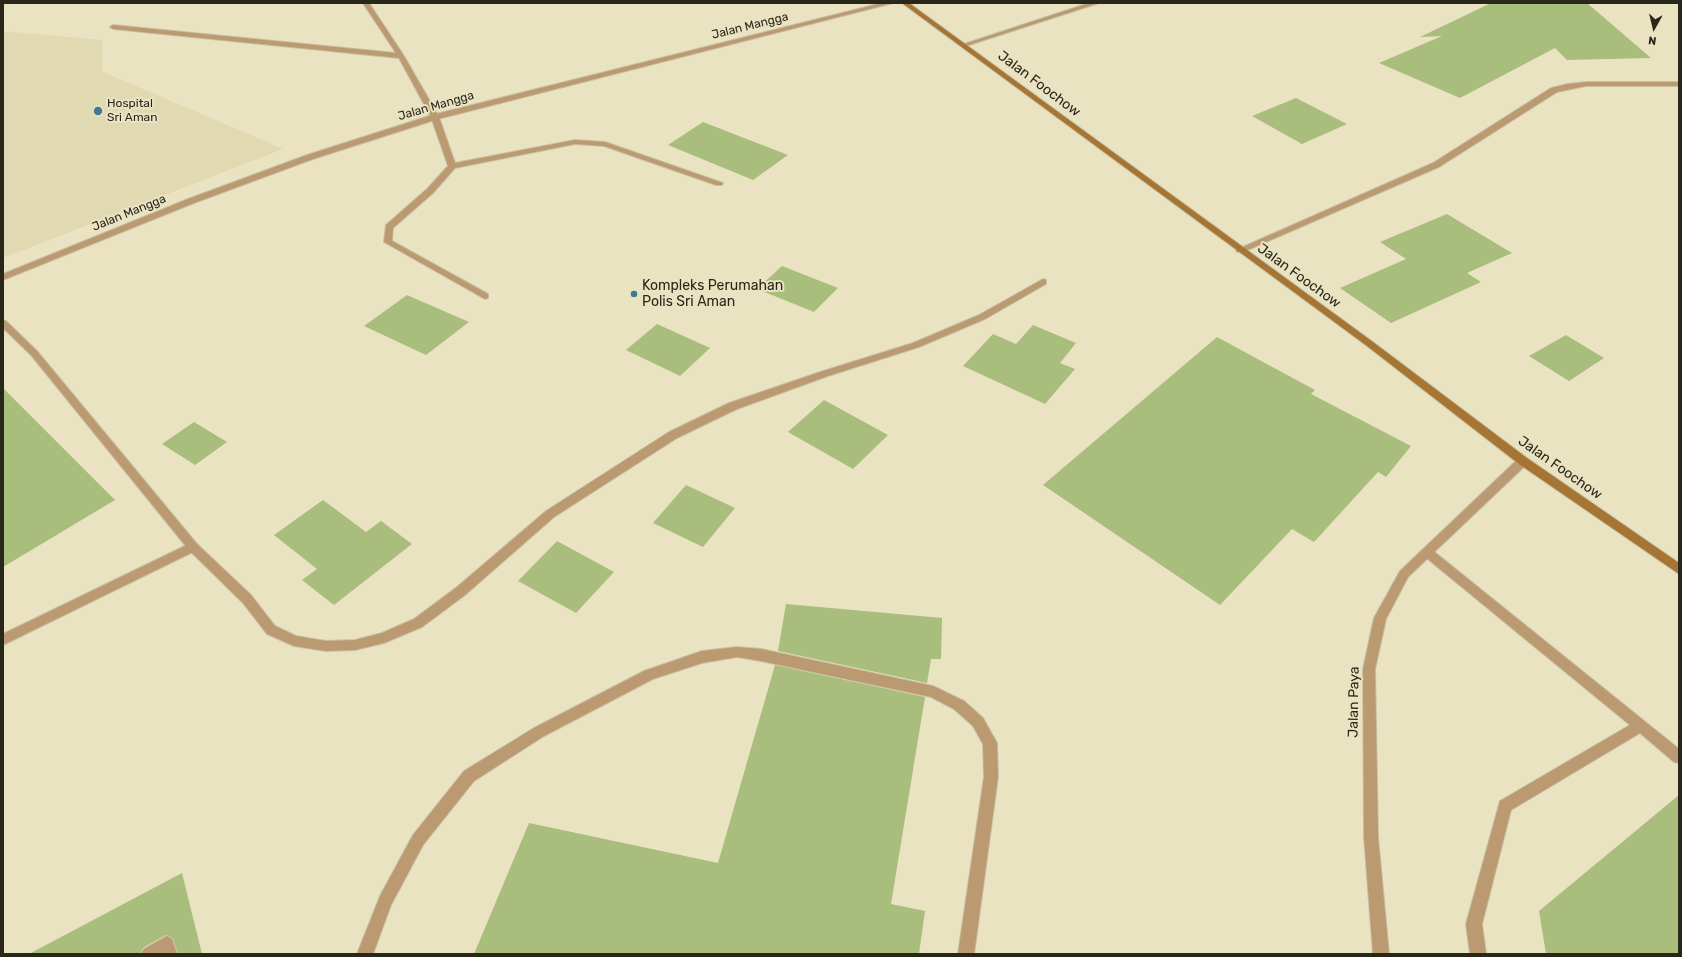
<!DOCTYPE html>
<style>
body{margin:0}
#map{position:relative;width:1682px;height:957px;overflow:hidden;background:#eae3c2;font-family:Rubik,sans-serif}
canvas{display:block}
.frame{position:absolute;inset:0;border:4px solid #29261a;pointer-events:none}
.north{position:absolute;left:1634px;top:8px;width:40px;height:40px;-webkit-text-stroke:3px #eae3c2;paint-order:stroke;rotate:188deg;font-size:11px;font-weight:700;line-height:16px;text-align:center;color:#29261a}
.north::after{content:'';display:block;margin:auto;width:14px;height:18px;background:#29261a;clip-path:polygon(50% 0,100% 100%,50% 72%,0 100%)}
</style>
<div id="map">
<canvas width="1682" height="957"></canvas>
<div class="frame"></div>
<div class="north">N</div>
</div>
<script>
const ctx = document.querySelector('canvas').getContext('2d');
ctx.lineJoin = 'round';
function fillPath(path, color) { ctx.fillStyle = color; ctx.fill(path, 'evenodd'); }
function trace(path, color, width, dash) { ctx.strokeStyle = color; ctx.lineWidth = width; ctx.lineCap = dash ? 'butt' : 'round'; ctx.setLineDash(dash || []); ctx.stroke(path); }
function write(font, color, halo, rows, align = 'center') {
  ctx.font = font + ' Rubik,sans-serif'; ctx.lineWidth = 4; ctx.setLineDash([]); ctx.textBaseline = 'middle'; ctx.strokeStyle = halo; ctx.fillStyle = color; for (const [text, x, y, turn = 0] of rows) {
    ctx.save(); ctx.translate(x, y); ctx.rotate((+turn || 0) * Math.PI / 180); ctx.textAlign = isNaN(turn) ? turn : align; if (halo) ctx.strokeText(text, 0, 0); ctx.fillText(text, 0, 0); ctx.restore();
  }
}
const built = new Path2D(`
 M3 31 102 40 103 72 283 149 3 258Z`);
const building = new Path2D(`
 M1491 3H1587L1651 58 1567 60 1555 48 1460 98 1379 63 1442 36 1420 37Z
 M1296 98 1347 124 1302 144 1252 116Z
 M703 122 788 155 753 180 668 145Z
 M1447 214 1512 253 1467 273 1481 282 1391 323 1340 288 1406 259 1380 242Z
 M782 266 838 288 814 312 757 289Z
 M407 295 469 322 426 355 364 326Z
 M657 324 710 348 680 376 626 350Z
 M1033 325 1076 343 1060 363 1075 369 1045 404 963 366 993 334 1016 344Z
 M1566 335 1604 358 1569 381 1529 356Z
 M1217 337 1315 390 1311 394 1411 446 1386 477 1378 472 1314 542 1292 529 1220 605 1043 485Z
 M3 388 115 500 3 567Z
 M824 400 888 435 853 469 788 432Z
 M194 422 227 442 195 465 162 444Z
 M686 485 735 508 703 547 653 523Z
 M323 500 366 532 381 521 412 544 334 605 302 580 317 569 274 535Z
 M557 541 614 572 576 613 518 581Z
 M786 604 942 618 941 659H931L927 683 778 651Z
 M775 665 925 697 891 904 925 911 919 954H474L529 823 718 863Z
 M1679 795V954H1546L1539 911Z
 M182 873 202 954H178L173 939 166 935 143 948 140 954H29Z`);
const service = new Path2D(`
 M432 115 439 117 455 163 575 140 605 142 723 183 722 185H716L604 146 575 144 455 168 433 193 393 228 392 241 488 294V298L485 299 384 242 386 225 427 189 448 166 431 117Z
 M193 542 197 544 199 547 197 550 3 645V634Z
 M1428 548 1432 550 1679 749V763L1674 762 1640 733 1511 810 1482 924 1486 954H1470L1466 924 1500 801 1630 725 1424 556 1422 553 1424 550Z
 M737 647 761 649 933 686 964 701 983 718 997 743 998 777 974 954H958L984 777 983 744 973 726 954 709 931 697 761 661 737 657 702 663 653 679 544 736 474 781 423 845 391 905 373 954H357L380 896 413 835 464 771 534 728 644 671 702 651Z
 M167 936 172 939 177 954H141L144 949Z`);
const minor = new Path2D(`
 M363 3H369L404 56 439 117 438 119 431 117 399 58 113 29 110 27 113 25 396 53Z
 M1089 3H1099L966 46 961 45Z
 M1586 82H1679V86H1586L1557 92 1439 167 1243 252H1237L1236 250 1433 163 1551 88 1568 84Z
 M1043 279 1046 280V284L985 319 919 347 828 376 737 409 677 438 554 517 465 595 422 627 384 643 355 650 326 651 294 646 267 634 243 603 189 550 31 355 3 328V320L6 321 37 351 197 544 251 595 275 626 296 636 326 641 355 640 382 633 414 619 457 587 546 511 669 432 729 403 820 372 913 343 979 315Z`);
const tertiary = new Path2D(`
 M882 3H893L438 119 313 159 194 203 3 280V274L188 199 307 155 432 115Z
 M1523 457 1527 458 1528 461 1527 464 1408 577 1386 619 1375 669 1378 837 1389 954H1373L1364 837 1363 669 1374 618 1400 571 1519 458Z`);
const secondary = new Path2D(`
 M902 3H909L1373 342 1527 458 1679 563V574L1519 464 1367 346Z`);
const markers = [
 [98,111,5,"#3f7b92"],
 [634,294,4,"#3f7b92"]
];
const farStreetnames = [
 ["Jalan Mangga",750,26,-14],
 ["Jalan Mangga",436,106,-16],
 ["Jalan Mangga",129,213,-22]
];
const farPoinames = [
 ["Hospital",107,104],
 ["Sri Aman",107,118]
];
const streetNames = [
 ["Jalan Foochow",1039,84,37],
 ["Jalan Foochow",1299,276,36],
 ["Jalan Foochow",1560,468,35],
 ["Jalan Paya",1354,702,-89]
];
const poiNames = [
 ["Kompleks Perumahan",642,286],
 ["Polis Sri Aman",642,302]
];
fillPath(built, '#e1d9b1');
fillPath(building, '#a9bd7c');
trace(service, '#c7c1a4', 2);
trace(minor, '#c7c1a4', 2);
trace(tertiary, '#c7c1a4', 2);
trace(secondary, '#c7c1a4', 2);
fillPath(service, '#bb9971');
fillPath(minor, '#bb9971');
fillPath(tertiary, '#bb9971');
fillPath(secondary, '#a67533');
for (const [x, y, r, color] of markers) { const dot = new Path2D(); dot.arc(x, y, r, 0, 2 * Math.PI); ctx.fillStyle = color; ctx.fill(dot); trace(dot, '#eae3c2', 1.5); }
write('12px', '#29261a', '#eae3c2', farStreetnames);
write('12px', '#29261a', '#eae3c2', farPoinames, 'left');
write('14px', '#29261a', '#eae3c2', streetNames);
write('14px', '#29261a', '#eae3c2', poiNames, 'left');
</script>
